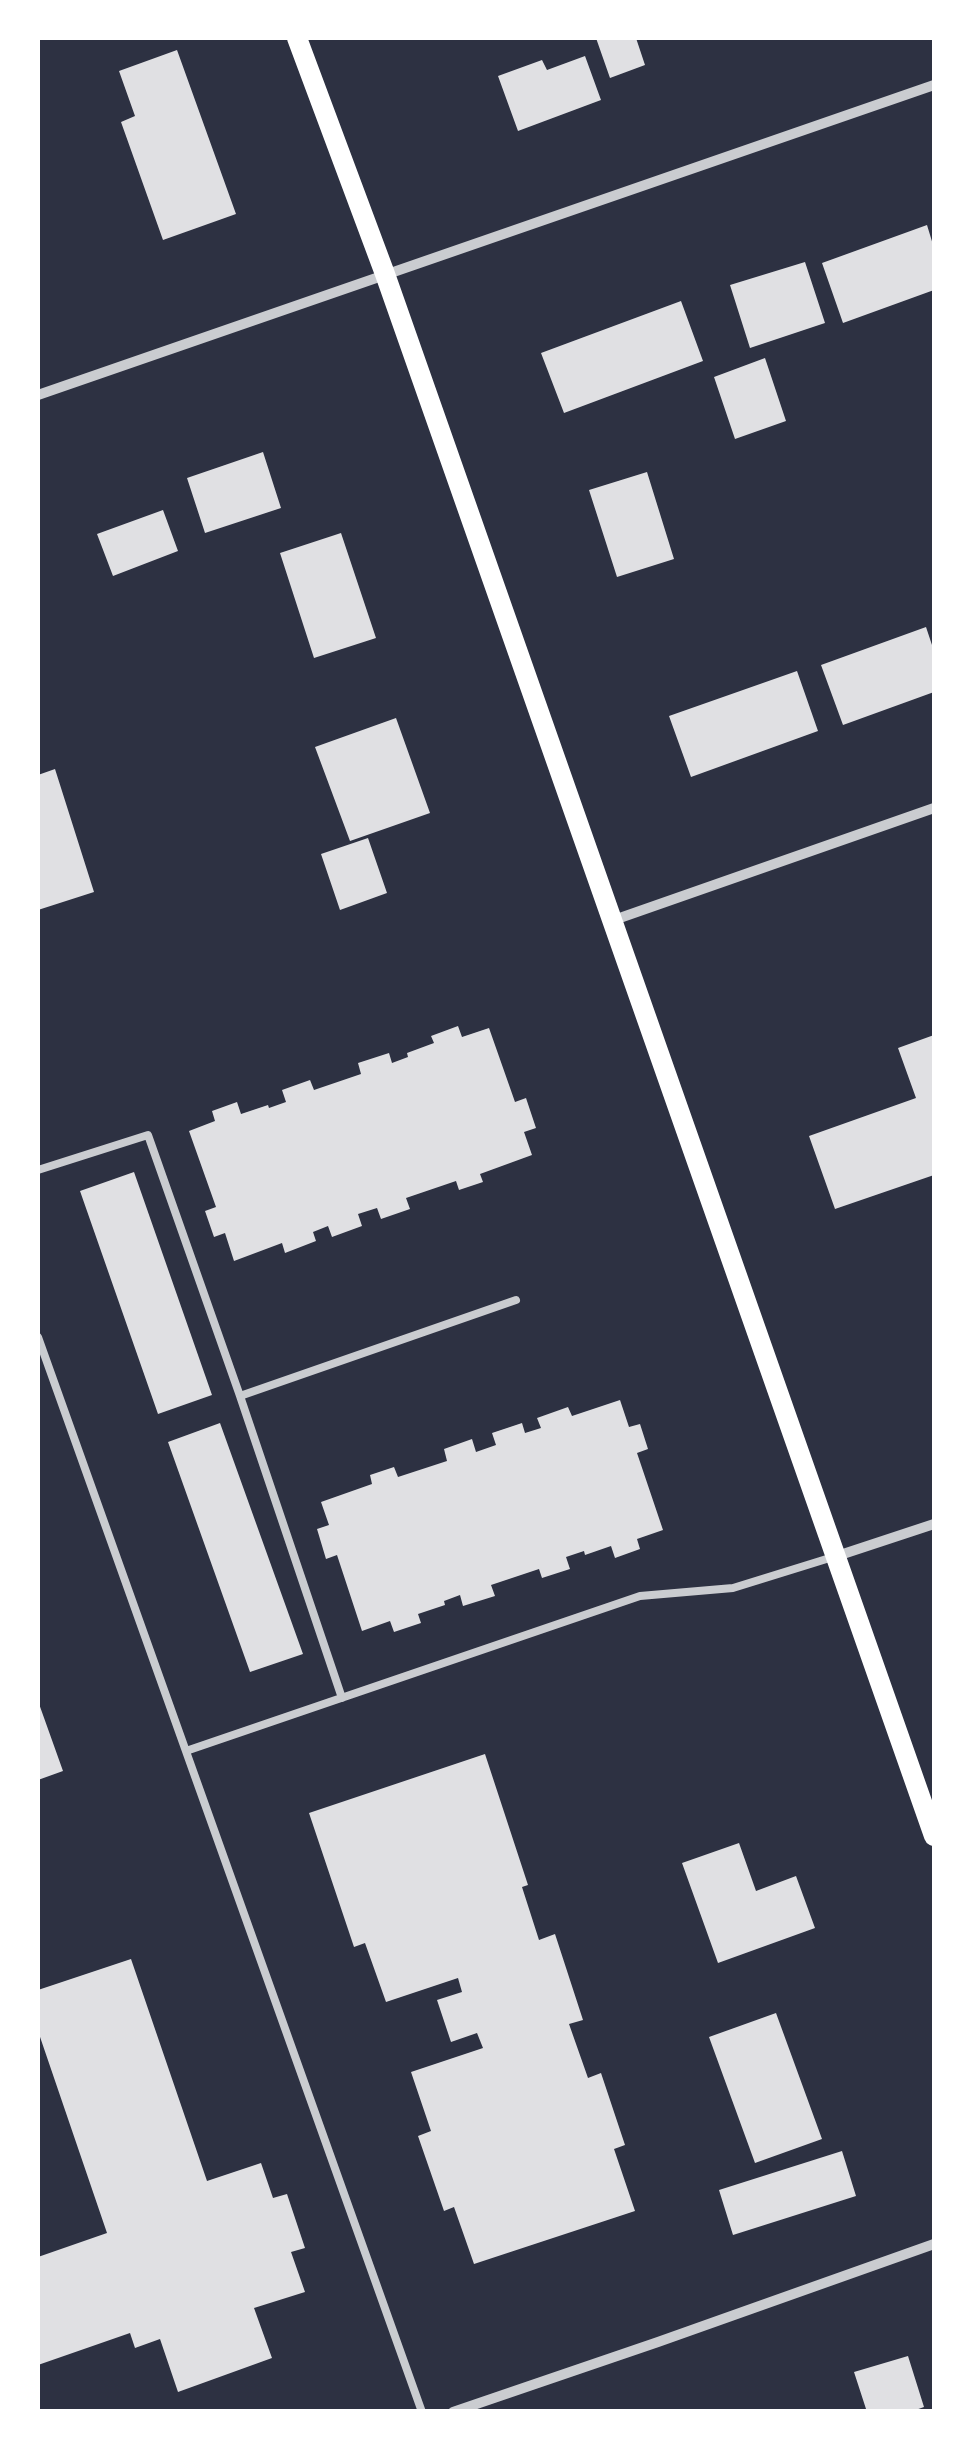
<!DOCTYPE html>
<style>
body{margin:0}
#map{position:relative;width:972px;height:2449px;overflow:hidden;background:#2d3142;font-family:Lora,serif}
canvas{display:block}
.frame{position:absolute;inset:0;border:40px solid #fff;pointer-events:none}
</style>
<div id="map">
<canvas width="972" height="2449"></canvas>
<div class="frame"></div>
</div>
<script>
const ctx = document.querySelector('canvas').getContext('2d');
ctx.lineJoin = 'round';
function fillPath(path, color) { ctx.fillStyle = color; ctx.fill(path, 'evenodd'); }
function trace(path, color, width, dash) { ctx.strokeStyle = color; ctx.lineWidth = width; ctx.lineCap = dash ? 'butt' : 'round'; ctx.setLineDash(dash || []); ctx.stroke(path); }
const building = new Path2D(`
 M596 38H636L645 65 610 78Z
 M177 50 236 214 163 240 121 122 135 116 119 71Z
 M585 56 601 100 518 131 498 76 542 60 547 70Z
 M927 225 934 248V290L843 323 822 263Z
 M805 262 825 323 750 348 730 285Z
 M681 301 703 361 564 413 541 353Z
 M765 358 786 421 735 439 714 377Z
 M263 452 281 508 205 533 187 478Z
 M647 472 674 559 617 577 589 490Z
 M163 510 178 551 113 576 97 534Z
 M341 533 376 638 314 658 280 553Z
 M926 627 934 651V692L843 725 821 665Z
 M797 671 818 731 691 777 669 716Z
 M396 718 430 813 350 841 315 747Z
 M55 769 94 892 38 910V775Z
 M368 838 387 893 340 910 321 854Z
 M458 1026 462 1037 489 1028 515 1102 526 1098 536 1128 524 1132 532 1155 480 1174 483 1182 459 1190 456 1181 406 1198 410 1209 381 1219 377 1208 358 1214 362 1226 332 1237 328 1226 313 1232 316 1241 285 1253 282 1243 234 1261 225 1233 214 1237 205 1211 216 1207 189 1131 215 1121 212 1111 237 1102 241 1114 268 1105 269 1108 286 1102 282 1090 310 1080 314 1090 361 1074 358 1063 389 1053 392 1063 408 1057 407 1053 434 1043 431 1036Z
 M934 1035V1175L835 1209 809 1136 916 1098 898 1048Z
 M134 1172 212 1395 158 1414 80 1191Z
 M620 1400 629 1427 640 1424 648 1449 637 1453 663 1530 637 1539 640 1549 615 1558 611 1546 585 1555 584 1551 566 1557 570 1569 542 1578 539 1569 491 1585 495 1596 463 1606 460 1595 444 1601 445 1605 418 1614 421 1623 394 1632 390 1621 362 1631 337 1555 326 1559 317 1529 329 1525 321 1502 372 1484 370 1475 394 1467 398 1477 447 1461 444 1449 472 1439 476 1452 496 1445 492 1433 522 1423 525 1433 541 1428 537 1418 568 1407 572 1416Z
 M220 1423 303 1654 250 1672 168 1442Z
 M38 1701 63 1771 38 1780Z
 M485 1754 528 1885 522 1887 539 1940 555 1934 583 2020 569 2024 588 2078 601 2073 625 2145 614 2149 635 2211 474 2264 454 2207 444 2211 418 2136 431 2131 411 2072 483 2048 477 2033 451 2042 437 2000 462 1992 458 1978 386 2002 365 1943 354 1947 309 1813Z
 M739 1843 756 1891 796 1876 815 1928 718 1963 682 1863Z
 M131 1959 207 2181 261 2163 273 2198 287 2194 305 2248 291 2252 305 2292 254 2308 272 2358 178 2392 160 2339 135 2348 130 2333 38 2365V2257L107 2233 38 2031V1990Z
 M776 2013 822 2139 755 2163 709 2037Z
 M842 2151 856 2196 733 2235 719 2190Z
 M908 2356 924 2407 910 2412H867L854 2372Z`);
const service = new Path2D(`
 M38 1170 148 1135 240 1396
 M38 1337 422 2412
 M342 1698 240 1396 516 1300
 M186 1751 640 1596 733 1588 833 1557`);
const minor = new Path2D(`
 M38 395 934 85
 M614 920 934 808
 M837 1556 934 1524
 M453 2412 658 2342 934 2244`);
const secondary = new Path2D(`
 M297 38 385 274 934 1836`);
fillPath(building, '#e0e0e3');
trace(service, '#caccd0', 8);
trace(minor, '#caccd0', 10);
trace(secondary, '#fff', 20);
</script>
